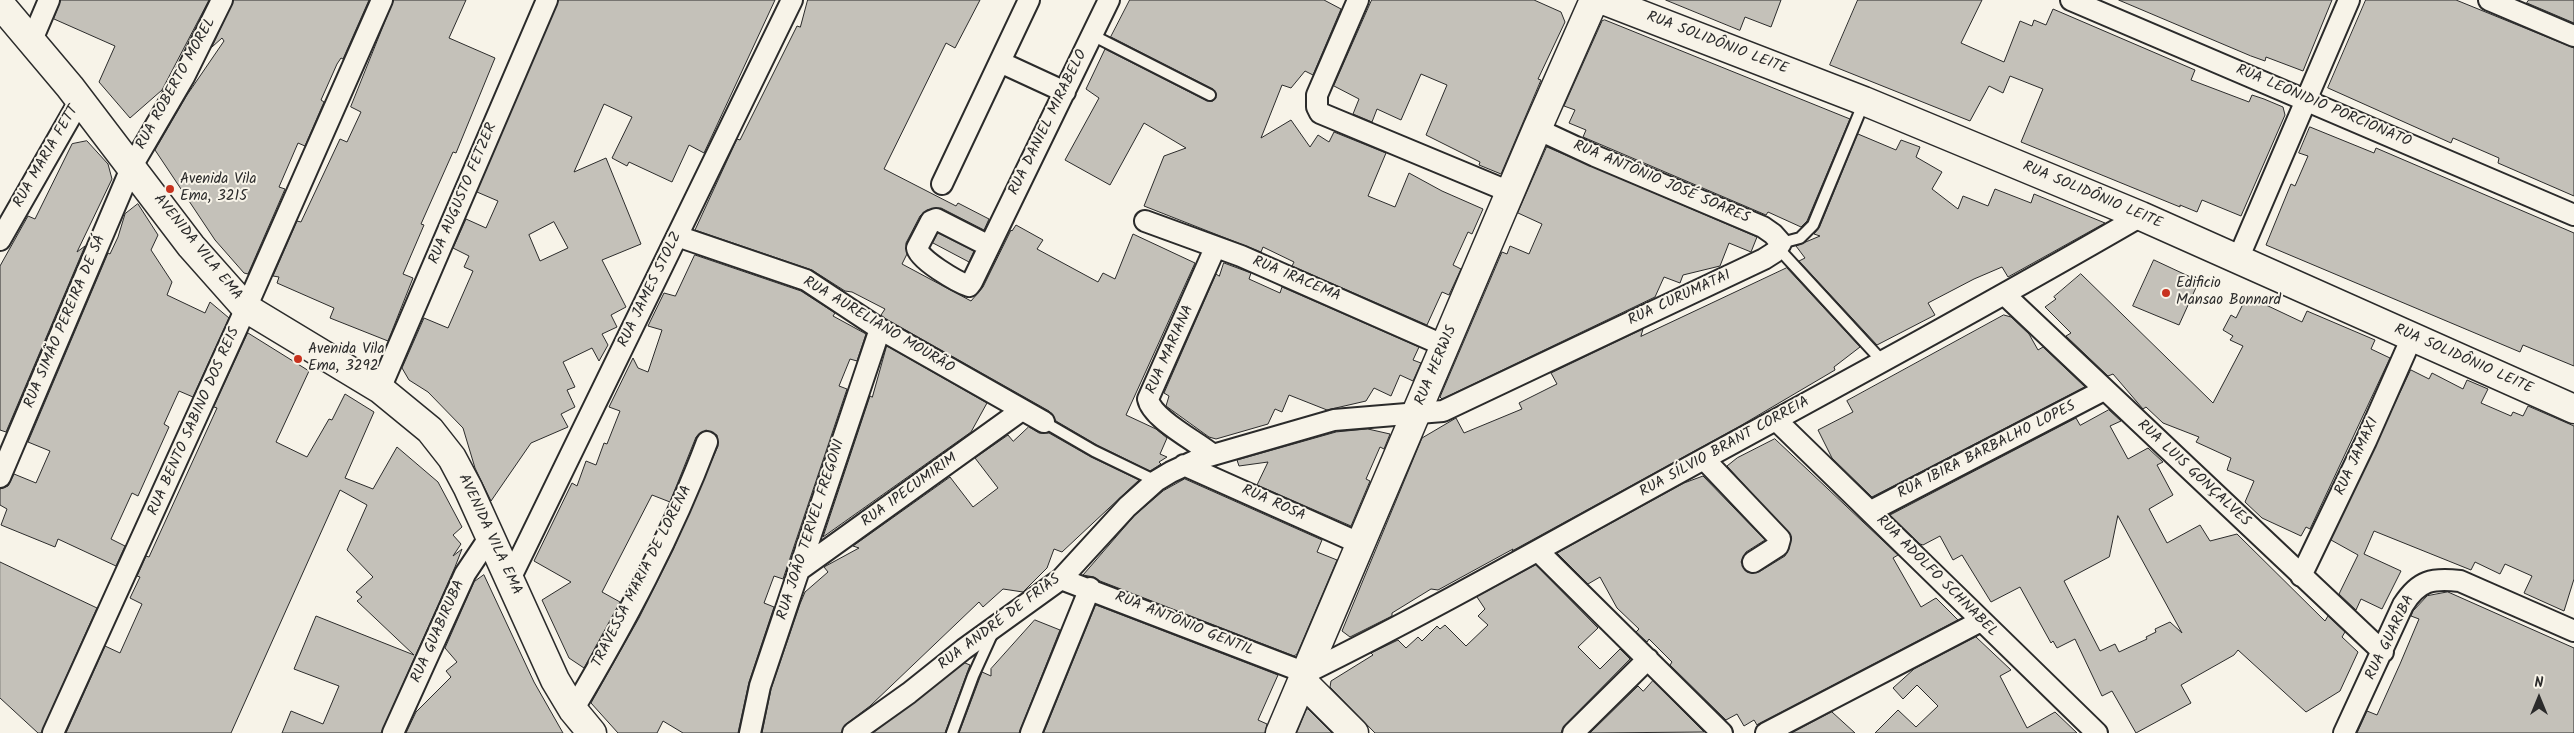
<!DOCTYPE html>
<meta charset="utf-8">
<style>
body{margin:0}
#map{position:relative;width:2574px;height:733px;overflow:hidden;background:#f7f3e8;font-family:Kalam,sans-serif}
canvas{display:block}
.north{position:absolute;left:2514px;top:673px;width:50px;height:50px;-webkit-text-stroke:4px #f7f3e8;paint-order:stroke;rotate:0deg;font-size:14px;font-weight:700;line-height:20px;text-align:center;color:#2b2b2b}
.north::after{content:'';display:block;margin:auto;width:18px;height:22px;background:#2b2b2b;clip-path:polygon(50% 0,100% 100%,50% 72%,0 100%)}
</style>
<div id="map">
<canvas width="2574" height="733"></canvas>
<div class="north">N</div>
</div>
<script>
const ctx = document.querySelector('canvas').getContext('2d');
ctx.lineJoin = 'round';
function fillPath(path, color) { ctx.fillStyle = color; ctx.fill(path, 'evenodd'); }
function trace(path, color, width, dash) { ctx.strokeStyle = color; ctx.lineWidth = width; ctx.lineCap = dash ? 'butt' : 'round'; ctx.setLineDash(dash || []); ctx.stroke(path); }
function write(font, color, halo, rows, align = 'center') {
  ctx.font = font + ' Kalam,sans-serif'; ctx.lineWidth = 4; ctx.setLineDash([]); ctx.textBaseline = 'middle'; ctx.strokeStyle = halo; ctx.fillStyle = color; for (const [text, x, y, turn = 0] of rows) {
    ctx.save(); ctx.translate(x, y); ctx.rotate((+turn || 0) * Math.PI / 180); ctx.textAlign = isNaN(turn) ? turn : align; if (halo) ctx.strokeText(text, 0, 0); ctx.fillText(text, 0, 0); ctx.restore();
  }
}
const building = new Path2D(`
 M61 0H209L162 90 130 118 99 82 115 46 54 19Z
 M234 0H369L343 59 341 58 337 64 321 100 324 102 305 146 298 143 279 187 285 189 248 274 244 273 215 240 155 150 187 95 224 41 222 38 212 47Z
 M394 0H466L449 38 495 58 456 153 453 152 421 224 424 225 403 274 413 278 388 341 330 318 334 308 277 283 279 277 273 276 297 221 301 222 340 139 347 142 361 112 351 107Z
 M559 0H775L704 153 689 145 672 182 629 162 627 166 612 158 632 117 604 104 574 172 606 158 641 244 602 260 626 307 611 315 617 327 602 334 608 345 599 361 592 348 563 362 575 387 567 390 575 407 561 414 568 427 531 443 491 501 475 468 463 428 428 392 409 380 402 368 424 318 448 328 473 271 464 267 469 256 453 248 466 219 486 228 498 201 477 192ZM554 222 568 248 540 261 529 235Z
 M808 0H980L955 48 946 43 884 169 956 206 958 203 989 219 984 230 941 208 927 210 920 216 906 243 907 254 902 264 971 301 983 287 1011 230 1012 231 1016 225 1043 240 1037 249 1098 282 1103 273 1115 279 1133 234 1195 263 1126 415 1156 429 1167 438 1160 454 1167 457 1159 462 1161 464 1150 471 1097 445 1056 421 1049 411 886 319 881 315 885 309 852 292 845 291 812 270 695 230 737 139 740 140 797 26 800 27Z
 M1130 0H1324L1341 9 1313 75 1305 71 1291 88 1282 85 1261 138 1291 120 1310 147 1318 135 1329 142 1334 132 1386 153 1368 196 1395 207 1409 173 1442 191 1483 209 1472 234 1468 232 1453 265 1461 269 1449 295 1442 292 1427 325 1292 266 1294 262 1263 247 1261 252 1144 206 1164 156 1186 148 1144 123 1110 185 1065 160 1099 98 1086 89 1105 49 1207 101H1213L1216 98 1213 89 1111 37Z
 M1372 0H1534L1561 12 1565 22 1538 79 1541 80 1501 174 1479 165 1480 162 1426 135 1447 85 1421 74 1401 120 1377 109 1372 122 1353 114 1359 99 1334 86Z
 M1666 0H1781L1771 27 1745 17 1740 30Z
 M1858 0H1982L1961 43 2004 62 2020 21 2032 26 2034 20 2046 25 2053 9 2195 70 2191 80 2249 102 2252 95 2264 99 2283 107 2285 115 2241 216 2202 200 2197 212 2180 205V207L2021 142 2043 89 2010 76 2003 93 1989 86 1970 121 1830 65Z
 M2119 0H2332L2303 71 2266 57 2265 61 2251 56Z
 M2366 0H2456L2574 48V196L2498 163 2499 158 2453 138 2451 143 2328 88Z
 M2529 0H2574V23L2527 3Z
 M1605 20 1850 119 1807 221 1801 227 1768 212 1766 215 1583 137 1586 130 1569 123 1575 110 1564 106 1602 21Z
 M2310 127 2374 153 2376 148 2574 233V366L2523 345 2520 352 2266 245 2291 184 2295 186 2308 156 2299 153Z
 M1858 134 1896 150 1901 140 1920 147 1916 157 1942 172 1932 189 1958 209 1963 196 1988 206 1995 189 2031 203 2034 194 2105 223 2008 277 2002 267 1974 279 1928 303 1935 315 1877 345 1799 261 1805 258 1796 246 1820 236 1814 234 1819 228Z
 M87 141 108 164 112 179 77 252 85 246 6 432 0 430V266L28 216 35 219 72 144Z
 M1547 147 1757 237 1751 252 1729 243 1720 266 1683 275 1680 283 1664 277 1655 297 1442 399 1440 397 1502 252 1507 254 1510 246 1529 254 1542 224 1518 213Z
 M138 204 158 235 151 250 172 282 167 295 205 313 210 302 229 318 193 397 179 391 164 424 169 427 138 496 132 493 111 539 125 546 116 566 58 539 55 547 1 525 7 509 0 505V489L8 486 14 474 36 483 50 451 28 442 108 253 110 254 118 237 125 214Z
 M938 233 974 251 969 262 933 243Z
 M695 255 801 291 835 313 833 316 866 334 857 361 850 359 839 386 847 389 783 579 774 576 764 603 774 607 749 682 738 733H683L663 721 657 733H618L591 703 639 618 673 550 718 446 717 435 706 430 696 437 670 502 652 495 602 592 620 602 584 668 569 658 542 600 571 582 534 561 572 483 577 486 586 461 596 465 604 443 607 444 620 411 609 407 633 358 638 368 648 372 662 330 648 326 664 293 675 296Z
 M2154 260 2199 281 2179 325 2133 306Z
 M1224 263 1251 273 1249 279 1280 293 1282 287 1419 347 1413 360 1421 363 1413 381 1400 375 1391 396 1374 388 1366 401 1327 410 1289 395 1282 412 1275 409 1268 424 1216 439 1209 437 1166 406 1169 396 1164 393 1216 274 1219 276Z
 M1787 268 1860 347 1834 367 1835 370 1740 426 1512 551 1513 549 1438 590 1431 589 1392 613V616L1350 637 1342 631 1422 438 1456 418 1464 433 1522 409 1519 403 1557 384 1551 373 1643 329 1641 336Z
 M2081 274 2213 403 2243 346 2230 340 2233 336 2223 330 2231 315 2236 318 2247 296 2302 322 2307 311 2375 340 2371 349 2390 358 2310 529 2306 527 2301 536 2262 518 2245 502 2254 481 2227 470 2231 458 2196 442 2199 437 2163 423 2146 407 2143 409 2113 374 2108 376 2066 336 2071 333 2045 307 2056 299 2054 297Z
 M2004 315 2011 317 2029 334 2038 350 2043 347 2085 387 1872 497 1832 458 1818 430 1853 412 1847 401Z
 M248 333 309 371 276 442 307 457 329 419 332 420 345 394 374 412 345 478 373 489 397 447 438 482 462 527 453 535 461 544 453 556 462 549 455 567 381 733H282L291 711 323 724 339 686 294 669 316 616 414 655 357 601 362 597 356 592 373 577 347 550 367 505 340 490 231 733H66L105 646 120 653 142 604 130 598 140 577 137 576 146 556 149 557 217 408 214 407Z
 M887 346 987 403 971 432 823 537 870 396 872 397Z
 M2411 370 2429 379 2432 373 2463 389 2467 380 2488 389 2481 403 2511 416 2513 412 2523 416 2528 406 2574 426V579L2564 611 2524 593 2532 576 2505 564 2500 574 2475 562 2471 570 2374 531 2364 554 2401 571 2382 609 2361 599 2356 610 2339 594 2358 555 2331 540Z
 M2109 410 2121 421 2110 426 2128 459 2148 448 2163 462 2157 465 2173 495 2149 509 2167 543 2200 525 2210 541 2237 534 2325 621 2328 616 2345 632 2342 637 2358 652 2340 691 2306 712 2238 650 2234 655 2181 685 2191 703 2136 733 2112 691 2102 696 2075 639 2057 648 2053 641 2051 643 2020 587 1991 602 1962 555 1953 560 1940 536 1923 545 1920 544 1890 515 2076 418 2080 425ZM2118 516 2182 633 2170 622 2155 629 2156 632 2146 637 2147 639 2119 652 2115 644 2100 651 2064 581 2109 557Z
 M1029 427 1039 433H1049L1091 457 1139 480 1062 552 1054 549 1047 568 1023 592 1003 589 983 607 979 602 870 706 846 724 841 733H762L771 689 800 604 805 592 828 572 824 567 859 548 853 546 950 477 973 507 998 488 975 458 1008 435 1013 441Z
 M1368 429 1390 434 1384 449 1380 447 1366 479 1370 481 1351 526 1257 485 1268 462 1239 466 1237 460 1336 432Z
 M1775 439 1898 555 1893 558 1921 607 1936 598 1958 620 1757 725 1754 720 1744 726 1737 714 1726 720 1670 665 1672 662 1649 639 1647 642 1636 632 1639 629 1617 608 1600 577 1588 584 1557 553 1684 483 1703 476 1765 540 1746 552 1741 562 1747 572H1759L1785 556 1789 549 1791 536 1727 466 1737 458Z
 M1185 479 1322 540 1317 552 1337 560 1297 654 1294 656 1100 581 1094 577 1083 575 1135 515 1163 491Z
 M0 562 97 608 41 733H38L0 698Z
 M1536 565 1598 628 1578 647 1600 669 1620 649 1630 659 1565 725 1561 733H1375L1330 687 1331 681 1373 655 1371 653 1398 640 1406 648 1418 637 1422 641 1437 626 1440 629 1445 625 1466 646 1488 625 1478 616 1485 609 1477 597Z
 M484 575 534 682 563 733H406L416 712 451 677 446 671 457 662 445 648 474 582Z
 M2448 592 2574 648V733H2357L2367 711 2377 715 2400 664 2419 619 2411 616 2413 611 2427 596Z
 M1096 605 1278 675 1258 720 1267 724 1265 733H1044Z
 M1035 620 1060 630 1019 733H959L982 672 991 676V669Z
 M1976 637 2011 670 2000 676 2027 728 2055 712 2077 733H1875L1898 710 1916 727 1938 706 1917 685 1903 699 1893 688 1914 669Z
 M965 663 970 665 945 733H873Z
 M1653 681 1704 732 1590 733 1638 686 1643 691Z
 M1307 709H1308L1332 733H1297Z
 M1832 712 1855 733H1792Z`);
const lane = new Path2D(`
 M1092 35 1210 95
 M1781 243 1800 238 1813 225 1864 102
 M1778 248 1883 362
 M1044 422 1094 451 1156 481
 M952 733 973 676 993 632`);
const street = new Path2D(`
 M1358 0 1317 95V107L1320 113 1510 192
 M2071 0 2574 215
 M2489 0 2574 36
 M32 40 49 0
 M1000 62 1065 92
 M942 184 1029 0
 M1145 221 1241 256 1445 346
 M677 236 806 280 880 329 1044 422
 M0 240 80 100
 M989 246 936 219 931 221 917 248C918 259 957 282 969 286L972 282 1109 0
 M2238 259 2349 0
 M2005 295 2383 652
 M380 389 547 0
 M1776 420 2097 733
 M1213 455C1196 441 1152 419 1148 399L1215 248
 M1704 459 1780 539 1778 546 1753 562
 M1184 465 1361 544
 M0 477 132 166 184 77 222 0
 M1871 511 2104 390
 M1538 551 1722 733
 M798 571 1022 410
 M2301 576 2366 441 2412 337
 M510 579 792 0
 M1061 579 1306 673C1440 607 1570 532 1702 460 1849 380 1996 300 2141 216
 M573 710C624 624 672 535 707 442
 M53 733 246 308 382 0
 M393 733 465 574 491 535
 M750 733 760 686 880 329
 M853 733 909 693 964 649 1061 579 1127 507 1156 481 1171 472 1199 459 1334 420 1443 411 1764 259 1775 252 1781 243 1773 234 1763 227 1595 156 1537 129
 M1031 733 1090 588
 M1573 733 1648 659
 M1766 733 1981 621
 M2344 733 2403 605C2419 580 2432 578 2460 581L2574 631`);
const secondary = new Path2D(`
 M1603 0 1864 101 2141 216 2574 409
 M0 4 70 87 191 246 246 308 380 389 430 430 452 458 468 488 555 680 573 710 592 733
 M1302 681 1354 733
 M1280 733 1537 129 1594 0`);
const markers = [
 [170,189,5,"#c8321e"],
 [2166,293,5,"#c8321e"],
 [298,359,5,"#c8321e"]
];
const streetNames = [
 ["RUA SOLIDÔNIO LEITE",1717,44,21],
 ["RUA ROBERTO MOREL",177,84,-61],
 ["RUA LEONIDIO PORCIONATO",2323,107,23],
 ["RUA DANIEL MIRABELO",1049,123,-64],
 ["RUA MARIA FETT",47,157,-60],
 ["RUA ANTÔNIO JOSÉ SOARES",1661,183,23],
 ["RUA AUGUSTO FETZER",464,194,-67],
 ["RUA SOLIDÔNIO LEITE",2092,196,23],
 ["AVENIDA VILA EMA",197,248,51],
 ["RUA IRACEMA",1296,280,23],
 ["RUA JAMES STOLZ",651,290,-64],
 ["RUA CURUMATAI",1680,299,-25],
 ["RUA SIMÃO PEREIRA DE SÁ",66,322,-67],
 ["RUA AURELIANO MOURÃO",878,326,31],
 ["RUA MARIANA",1171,350,-66],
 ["RUA SOLIDÔNIO LEITE",2463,360,24],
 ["RUA HERWIS",1437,366,-67],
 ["RUA BENTO SABINO DOS REIS",195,422,-66],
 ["RUA SÍLVIO BRANT CORREIA",1725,448,-29],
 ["RUA IBIRA BARBALHO LOPES",1987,451,-27],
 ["RUA JAMAXI",2358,457,-65],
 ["RUA LUIS GONÇALVES",2193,474,43],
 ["RUA IPECUMIRIM",910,491,-36],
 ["RUA ROSA",1273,504,24],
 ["RUA JOÃO TERVEL FREGONI",812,530,-72],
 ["AVENIDA VILA EMA",489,535,65],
 ["TRAVESSA MARIA DE LORENA",643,577,-63],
 ["RUA ADOLFO SCHNABEL",1936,577,45],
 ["RUA ANDRÉ DE FRIAS",1000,623,-37],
 ["RUA ANTÔNIO GENTIL",1184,625,22],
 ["RUA GUABIRUBA",439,632,-66],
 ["RUA GUARIBA",2391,638,-64]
];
const poiNames = [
 ["Avenida Vila",180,180],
 ["Ema, 3215",180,197],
 ["Edificio",2176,284],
 ["Mansao Bonnard",2176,301],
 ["Avenida Vila",308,350],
 ["Ema, 3292",308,367]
];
fillPath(building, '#c4c1b9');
trace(building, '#2b2b2b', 1);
trace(lane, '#2b2b2b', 14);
trace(street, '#2b2b2b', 24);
trace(secondary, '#2b2b2b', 31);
trace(lane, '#f7f3e8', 10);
trace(street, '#f7f3e8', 20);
trace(secondary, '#f7f3e8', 28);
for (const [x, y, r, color] of markers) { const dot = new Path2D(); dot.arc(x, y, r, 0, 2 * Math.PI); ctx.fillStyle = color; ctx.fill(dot); trace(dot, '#f7f3e8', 2); }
write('15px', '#2b2b2b', '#f7f3e8', streetNames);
write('15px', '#2b2b2b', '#f7f3e8', poiNames, 'left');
</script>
